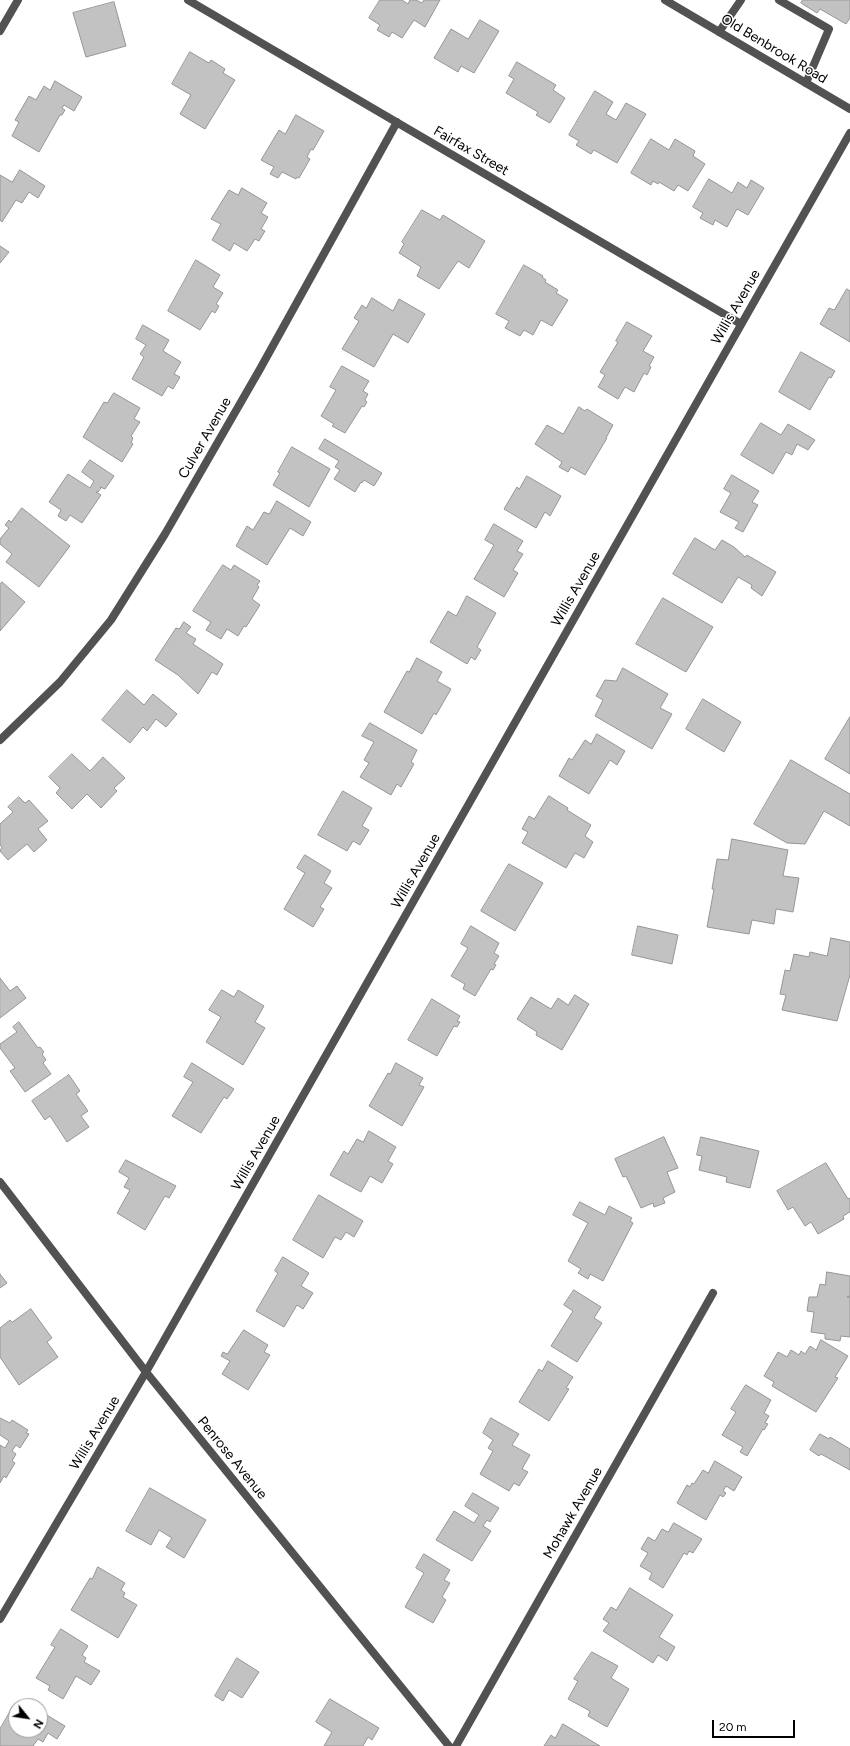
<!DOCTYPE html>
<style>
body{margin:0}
#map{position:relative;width:850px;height:1746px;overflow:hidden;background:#fff;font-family:Figtree,sans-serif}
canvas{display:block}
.north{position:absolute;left:8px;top:1698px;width:40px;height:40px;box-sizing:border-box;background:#fff;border:1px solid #999;border-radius:50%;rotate:120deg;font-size:11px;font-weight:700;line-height:16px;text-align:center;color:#000}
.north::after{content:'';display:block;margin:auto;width:14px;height:18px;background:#000;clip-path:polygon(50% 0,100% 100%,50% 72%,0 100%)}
.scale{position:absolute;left:712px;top:1720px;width:83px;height:18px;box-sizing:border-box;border:2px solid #000;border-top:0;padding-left:5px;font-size:12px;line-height:14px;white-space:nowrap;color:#000;-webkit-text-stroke:3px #fff;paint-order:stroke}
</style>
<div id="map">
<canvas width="850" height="1746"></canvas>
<div class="north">N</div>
<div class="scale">20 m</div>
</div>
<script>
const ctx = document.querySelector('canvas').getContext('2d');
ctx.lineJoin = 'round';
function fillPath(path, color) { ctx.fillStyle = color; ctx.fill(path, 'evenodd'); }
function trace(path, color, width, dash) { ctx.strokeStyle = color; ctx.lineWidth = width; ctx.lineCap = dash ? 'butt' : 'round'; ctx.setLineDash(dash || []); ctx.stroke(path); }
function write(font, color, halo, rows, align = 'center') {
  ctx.font = font + ' Figtree,sans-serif'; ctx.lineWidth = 3; ctx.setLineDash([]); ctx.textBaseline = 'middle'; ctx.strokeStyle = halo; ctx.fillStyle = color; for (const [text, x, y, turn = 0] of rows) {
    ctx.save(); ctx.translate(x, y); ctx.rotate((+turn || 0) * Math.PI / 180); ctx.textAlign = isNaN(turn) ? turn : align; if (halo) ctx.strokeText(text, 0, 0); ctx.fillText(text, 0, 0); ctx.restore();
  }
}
const building = new Path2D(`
 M380 0H402L408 4 410 0H416L422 3 424 0H440L425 27 414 20 402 38 392 32 389 37 377 30 380 25 369 18Z
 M803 0H850V18L846 24 820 9 817 13 801 3Z
 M114 2 126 46 86 57 73 13Z
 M480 20 499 31 474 73 461 66 458 72 434 58 451 29 468 39Z
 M190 52 209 63 211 60 225 69 223 73 235 80 205 129 180 114 191 95 172 84Z
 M517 62 556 85 553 90 565 98 550 123 536 115 538 112 506 93 514 79 509 76Z
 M55 81 82 97 74 111 64 105 62 108 65 110 62 115H60L39 152 12 136 19 122 15 120 29 96 36 100 44 86 50 90Z
 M595 91 613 102 606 114 616 120 626 103 646 114 617 163 594 150 591 154 576 145 579 141 569 135Z
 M296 115 324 131 313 150 311 149 307 157 310 159 299 178 297 177 296 179 282 172 278 178 270 174 274 167 261 160 279 130 285 134Z
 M651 139 669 150 675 139 695 151 693 156 705 164 688 191 678 185 674 191 659 182 658 184 653 181 651 185 631 173Z
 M20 170 45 186 38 198 29 192 22 203 16 200 2 222 0 220V175L12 182Z
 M709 179 732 193 738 182 747 188 751 180 764 188 748 215 737 209 727 227 715 220 713 225 700 218 703 213 693 207Z
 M242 188 267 203 261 213 268 217 261 229 265 231 259 241 255 239 247 251 234 243 230 251 212 240 221 224 211 219 229 190 238 195Z
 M422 210 440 220 443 215 485 241 469 268 458 261 439 289 417 276 421 267 399 253 404 244 402 242Z
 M0 246 9 252 0 263Z
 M196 260 220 275 213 287 223 293 216 304 219 306 215 313 212 311 200 330 168 311Z
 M524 265 543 276 542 277 546 280 545 282 558 290 556 293 568 300 552 326 541 320 533 335 524 330 520 336 505 328 509 321 496 314Z
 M847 289 850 291V342L820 324 829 308 834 310Z
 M372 298 393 311 399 299 425 314 408 343 393 334 374 367 342 349 359 321 354 318 362 305 366 308Z
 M627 322 652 336 643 351 654 357 649 366 651 367 647 375 644 373 634 392 625 387 618 399 598 387 605 375 600 372 618 342 616 341Z
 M143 325 169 340 163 351 181 362 174 374 180 377 173 389 168 386 162 396 132 379 144 357 140 354 146 345 136 339Z
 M801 352 835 371 831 378 829 377 810 410 779 392Z
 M342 366 369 381 363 391 368 394 365 400 367 402 364 407 362 406 345 433 332 426 334 424 321 416 336 390 330 387Z
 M114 393 140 408 134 419 140 422 131 436 133 438 131 443 133 444 122 462 83 437 104 402 107 403Z
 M579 407 585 411 587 409 613 425 606 438H607L585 475 571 467 568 472 559 467 562 462 535 444 547 425 563 434Z
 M761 423 781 435 788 424 815 440 808 450 797 444 792 455 786 452 773 474 741 455Z
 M325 439 382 473 374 486 364 480 362 483 361 482 355 492 334 479 340 470 335 467 339 461 319 449Z
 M292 447 330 469 309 507 273 485 280 473 278 472Z
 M90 460 114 476 105 489 100 487 101 488 98 492H96L101 495 82 523 70 515 66 521 58 516 61 510 49 502 68 474 90 488 94 481 82 472Z
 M732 475 759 491 752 502 758 505 743 532 735 528 739 522 720 512 731 493 724 489Z
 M527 476 561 496 550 516 545 512 536 528 504 509 517 487 519 489Z
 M277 501 311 522 303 536 290 528 267 565 236 546 247 526 253 530 264 512 269 514Z
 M22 508 70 546 39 587 6 562 12 554 0 544V539L9 528 5 525 9 520 11 522Z
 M494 524 523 541 517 551 523 554 513 570 518 573 504 597 474 579 494 545 485 540Z
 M695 538 715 550 722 540 734 547 745 557 747 555 776 572 762 596 751 588 752 585 738 577 722 603 673 574Z
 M223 565 231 570 234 565 260 581 257 585 259 587 252 599 260 605 246 627 244 626 238 636 227 629 221 639 206 630 211 622 193 611Z
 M2 582 25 602 0 631V585Z
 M467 596 496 613 477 647 481 650 475 660 471 657 467 664 430 642 448 611 456 616Z
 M663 598 713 627 686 672 636 644Z
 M184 622 191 627 186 633 196 639 193 644 223 664 217 675 212 672 198 694 178 675 155 660 176 628 179 629Z
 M417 658 442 672 437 681 451 689 436 715 434 713 422 734 384 712 407 671 409 672Z
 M623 668 668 694 660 708 672 714 652 749 595 716 603 700 596 696 605 680 616 681Z
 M127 690 144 705 153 694 177 714 166 727 156 719 147 731 143 727 130 743 102 720Z
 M703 699 741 722 724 752 686 729Z
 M850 717V774L825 759Z
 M370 723 417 750 411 762 414 764 401 787 397 784 391 795 360 777 369 763 364 760 374 742 362 736Z
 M597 734 625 751 617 765 610 760 589 794 559 776 569 758 572 760 585 740 591 744Z
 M72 754 90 771 103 757 125 778 114 788 117 791 101 808 87 794 72 809 56 793 60 788 49 777Z
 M791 760 850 794V826L824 811 805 844 787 843 754 824Z
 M343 791 372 808 362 826 369 830 360 845 353 841 347 851 318 835Z
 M549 796 568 808 567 810 591 825 585 836 593 842 584 858 575 853 566 868 522 843 528 832 522 829 529 816 534 819Z
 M19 797 25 803 29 800 48 821 38 829 47 840 34 852 27 844 8 860 0 851 2 847 0 845V824L13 812 8 807Z
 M732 839 788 850 783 876 799 878 793 912 776 909 774 924 752 920 749 934 707 927 714 889H712L717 859 728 860Z
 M305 855 331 871 324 883 332 888 320 907 324 909 313 927 284 909 305 873 297 868Z
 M509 864 543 883 515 931 481 911Z
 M471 926 499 943 494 953 499 956 494 964 496 965 493 970 491 969 475 996 463 989 465 984 451 976 468 948 461 944Z
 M638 926 678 935 672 964 632 955Z
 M831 938 850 942V975L837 1021 782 1010 786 995 780 994 785 970 790 971 794 954 809 957 810 952 827 956Z
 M0 978 10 991 17 986 26 998 0 1018Z
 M222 990 234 997 238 990 264 1006 255 1022 265 1028 243 1065 206 1042 221 1017 209 1010Z
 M575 995 589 1004 562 1050 536 1035 537 1032 517 1019 531 997 551 1009 558 998 568 1005Z
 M432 999 460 1016 457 1021 460 1022 457 1027 454 1026 437 1056 408 1040Z
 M19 1022 38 1048 40 1047 44 1052 42 1054 46 1060 43 1063 51 1074 25 1092 10 1071 15 1068 0 1048V1044L17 1032 13 1027Z
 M192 1063 234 1089 227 1099 224 1097 201 1133 172 1116 193 1082 184 1077Z
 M396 1063 423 1078 419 1085 424 1087 402 1126 369 1106 388 1073 390 1074Z
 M69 1075 80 1091 76 1094 88 1111 81 1116 89 1127 67 1142 50 1116 45 1120 32 1101Z
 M369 1131 396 1147 388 1161 393 1164 382 1183 370 1176 361 1192 330 1175 344 1151 348 1154 357 1139 363 1142Z
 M664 1137 678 1168 667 1172 675 1192 663 1198 665 1203 654 1207 653 1203 641 1208 626 1176 623 1177 615 1159Z
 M701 1137 759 1151 750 1188 726 1182 727 1177 699 1170 702 1156 697 1155Z
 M126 1160 176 1186 169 1198 165 1196 145 1230 117 1213 130 1190 124 1187 129 1178 119 1172Z
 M826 1163 848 1199 850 1198V1212L843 1216 844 1219 818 1234 811 1222 805 1226 793 1207 788 1210 777 1191Z
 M319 1195 363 1221 354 1237 346 1232 341 1240 335 1237 323 1258 293 1240Z
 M580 1202 605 1215 609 1206 632 1218 630 1221 633 1223 603 1281 590 1274 588 1279 578 1273 581 1269 568 1261 588 1223 573 1215Z
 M283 1257 309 1273 301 1286 313 1293 303 1309 297 1305 284 1327 256 1311 278 1273 275 1271Z
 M827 1272 850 1276V1296L847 1297H850V1337L841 1336 840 1341 825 1339V1334L811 1332 814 1312 807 1311 809 1297H817L820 1284 825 1285Z
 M0 1274 7 1283 0 1288Z
 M574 1290 601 1307 594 1318 602 1323 577 1362 551 1346 573 1311 564 1305Z
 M31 1309 52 1338 47 1342 58 1357 19 1385 0 1357V1328L10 1320 12 1322Z
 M244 1330 268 1345 264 1352 270 1355 248 1390 222 1374 230 1361 221 1356 223 1352 227 1354Z
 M821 1340 848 1356 835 1377 838 1378 816 1412 772 1386 774 1382 764 1376 778 1352 787 1357 791 1350 799 1355 801 1351 805 1354 810 1346 816 1350Z
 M548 1361 573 1377 566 1388 569 1389 549 1421 519 1402 539 1369 542 1371Z
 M746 1385 771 1400 764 1413 769 1416 765 1423 768 1424 764 1430 763 1429 747 1456 740 1452 743 1447 722 1435 736 1412 731 1409Z
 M0 1418 10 1423 12 1420 28 1430 26 1433 29 1434 20 1448 16 1445 12 1451 16 1454 12 1461 15 1463 6 1478 4 1476 0 1483V1445L5 1448 9 1441 0 1435Z
 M491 1418 519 1434 512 1445 530 1455 522 1469 528 1472 519 1486 514 1483 509 1491 480 1474 493 1451 488 1448 493 1440 483 1433Z
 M820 1434 829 1439 830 1437 850 1449V1470L821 1454 819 1456 810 1450Z
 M715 1461 742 1477 734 1491 726 1486 723 1491 726 1493 723 1497 720 1495 706 1520 677 1503 687 1485 690 1487 692 1483 694 1484 703 1470 708 1473Z
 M150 1488 206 1520 184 1558 166 1547 172 1538 159 1530 151 1545 126 1531Z
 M473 1493 499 1508 490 1522 487 1520 483 1526 491 1531 472 1561 436 1540 454 1511 474 1523 479 1515 465 1506Z
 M674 1523 702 1539 693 1553 689 1551 687 1555 684 1553 663 1588 649 1579 652 1573 640 1566 648 1553 641 1549 648 1537 655 1541 662 1529 668 1532Z
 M424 1554 450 1570 444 1580 450 1583 442 1597 446 1600 433 1623 405 1607 424 1573 416 1568Z
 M98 1567 125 1583 121 1590 125 1593 123 1597 137 1605 118 1638 71 1610 90 1578 92 1579Z
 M630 1588 673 1615 659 1637 675 1647 667 1661 658 1655 653 1663 603 1631 609 1623 603 1619 611 1607 616 1610Z
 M61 1629 88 1646 82 1655 86 1658 84 1662 100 1671 91 1685 76 1676 63 1699 48 1690 50 1686 36 1678 55 1647 51 1645Z
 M592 1652 618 1666 611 1678 629 1689 607 1727 588 1716 590 1711 568 1699 578 1681 574 1679Z
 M237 1658 259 1672 242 1698 229 1690 223 1701 215 1696Z
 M330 1699 379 1728 372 1740 368 1737 363 1746H324L332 1732 316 1722Z
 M13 1707 16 1709V1730H40V1711L65 1726 57 1739 48 1733 43 1742 38 1739 33 1746H0V1729Z
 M563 1724 600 1746H544L551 1735 555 1738Z`);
const service = new Path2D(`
 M779 0 829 29 806 83
 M719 32 741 0`);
const minor = new Path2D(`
 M188 0 741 324
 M0 31 18 0
 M0 740 60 682 111 620 165 534 260 369 397 122
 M0 1182 146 1372 449 1746
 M0 1619 146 1372 850 133
 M456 1746 713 1293`);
const tertiary = new Path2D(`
 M665 0 850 109`);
const streetNames = [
 ["Old Benbrook Road",774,49,31],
 ["Fairfax Street",471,151,30],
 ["Willis Avenue",736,307,-60],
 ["Culver Avenue",205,438,-60],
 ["Willis Avenue",576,589,-60],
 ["Willis Avenue",416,871,-60],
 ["Willis Avenue",256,1153,-60],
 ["Willis Avenue",95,1433,-59],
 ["Penrose Avenue",232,1458,51],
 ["Mohawk Avenue",573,1513,-60]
];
fillPath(building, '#c2c2c2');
trace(building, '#969696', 1);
trace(service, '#525252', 8);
trace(minor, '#525252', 8);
trace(tertiary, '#525252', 8);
write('14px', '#000', '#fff', streetNames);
</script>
